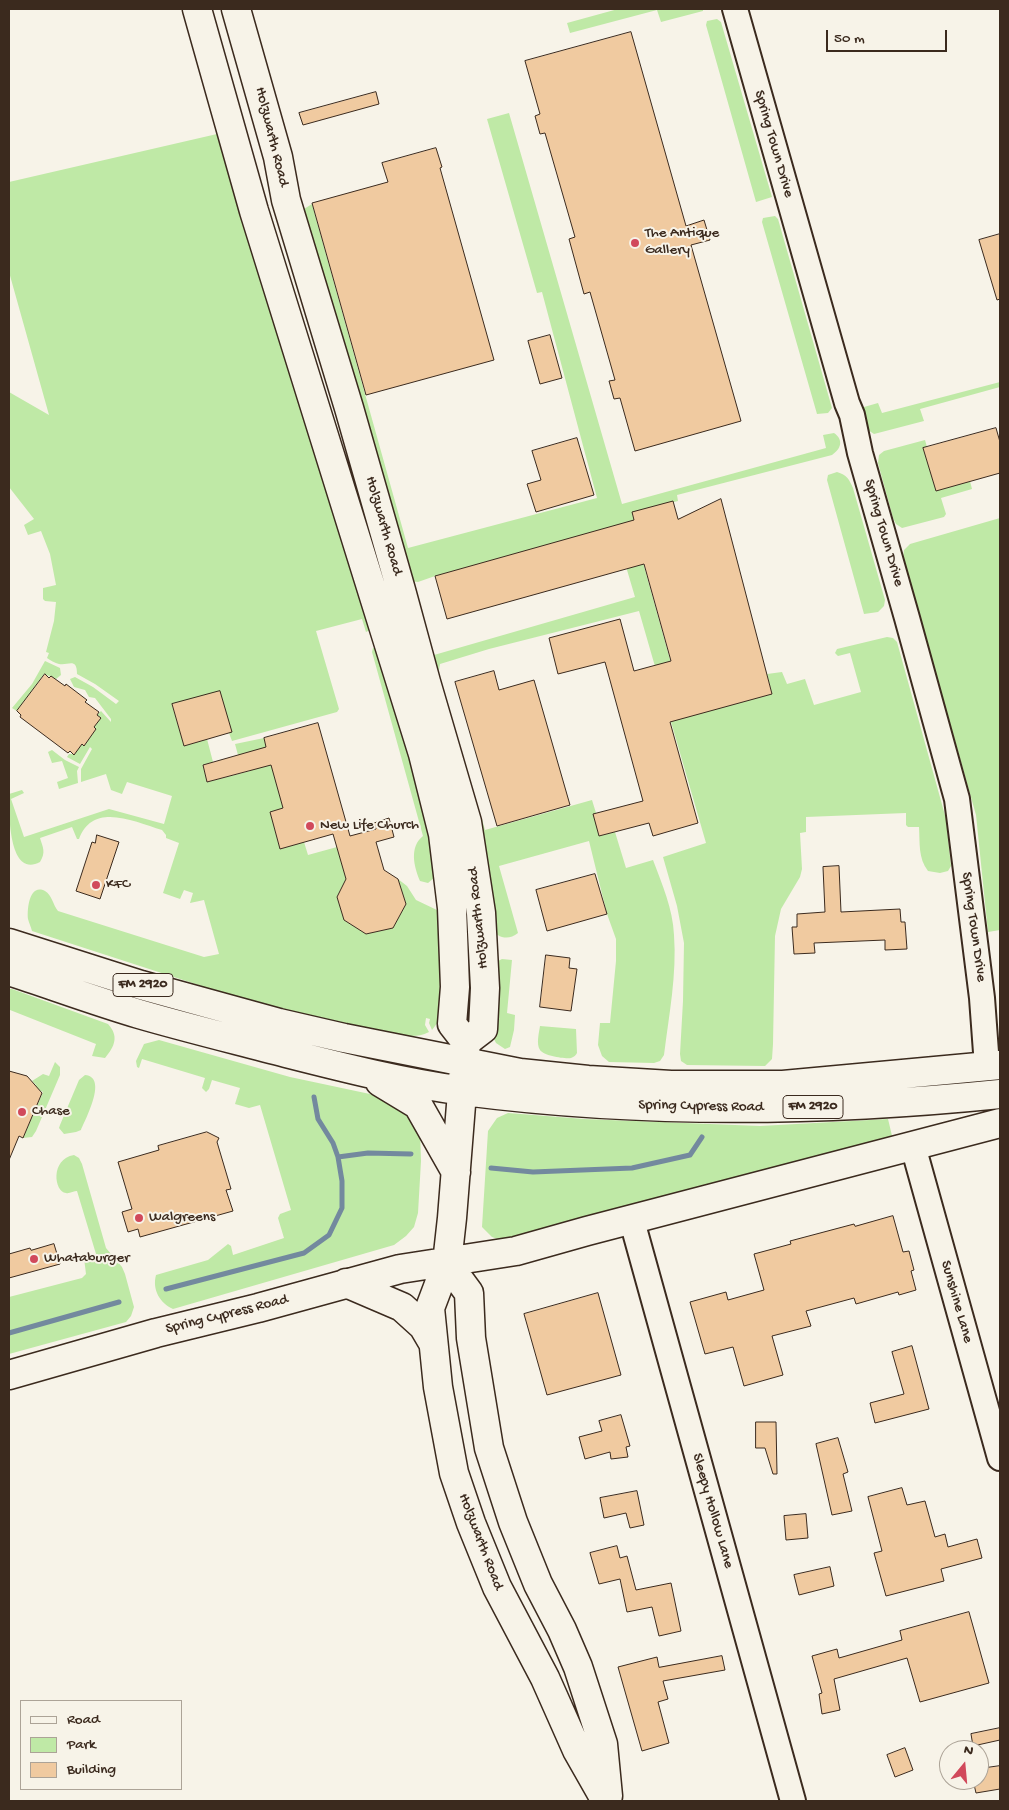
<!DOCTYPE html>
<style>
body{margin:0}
#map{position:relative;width:1009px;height:1810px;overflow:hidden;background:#f7f3e8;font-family:"Gochi Hand",sans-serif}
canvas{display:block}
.frame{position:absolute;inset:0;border:10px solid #3b2a1e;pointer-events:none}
.legend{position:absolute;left:20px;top:1700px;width:162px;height:90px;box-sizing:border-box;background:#f7f3e8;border:1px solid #aca397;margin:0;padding:6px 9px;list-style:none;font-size:15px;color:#3b2a1e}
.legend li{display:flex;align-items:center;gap:10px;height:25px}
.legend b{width:25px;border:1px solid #aca397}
.north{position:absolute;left:939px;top:1740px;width:50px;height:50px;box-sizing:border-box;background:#f7f3e8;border:1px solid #aca397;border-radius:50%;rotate:17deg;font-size:14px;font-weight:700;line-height:20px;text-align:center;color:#3b2a1e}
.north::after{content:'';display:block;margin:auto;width:18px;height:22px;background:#d1495b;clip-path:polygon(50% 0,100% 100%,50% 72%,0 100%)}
.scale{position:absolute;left:826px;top:30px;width:121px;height:22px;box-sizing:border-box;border:2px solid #3b2a1e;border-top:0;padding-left:6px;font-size:15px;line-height:18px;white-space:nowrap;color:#3b2a1e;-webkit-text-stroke:4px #f7f3e8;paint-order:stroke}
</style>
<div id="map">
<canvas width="1009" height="1810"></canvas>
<div class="frame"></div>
<ul class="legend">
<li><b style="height:6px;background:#f7f3e8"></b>Road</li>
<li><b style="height:14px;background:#bfe9a6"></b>Park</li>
<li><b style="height:14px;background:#f0caa0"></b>Building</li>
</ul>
<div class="north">N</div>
<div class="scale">50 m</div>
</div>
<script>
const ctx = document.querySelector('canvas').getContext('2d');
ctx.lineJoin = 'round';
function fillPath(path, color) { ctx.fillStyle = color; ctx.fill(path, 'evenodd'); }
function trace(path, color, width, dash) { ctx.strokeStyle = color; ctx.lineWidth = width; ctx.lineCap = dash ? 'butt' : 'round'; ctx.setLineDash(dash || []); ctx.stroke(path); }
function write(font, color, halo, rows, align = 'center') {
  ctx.font = font + ' "Gochi Hand",sans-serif'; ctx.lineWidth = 4; ctx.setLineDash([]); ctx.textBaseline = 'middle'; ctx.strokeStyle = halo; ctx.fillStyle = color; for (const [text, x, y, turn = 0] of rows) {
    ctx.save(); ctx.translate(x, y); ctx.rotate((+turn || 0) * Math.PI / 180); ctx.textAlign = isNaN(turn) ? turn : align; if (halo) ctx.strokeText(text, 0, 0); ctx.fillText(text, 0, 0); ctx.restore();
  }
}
const green = new Path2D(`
 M618 9H703V11L661 22 657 10 570 33 567 23Z
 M717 19 721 22 772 197 756 202 706 25 707 21Z
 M509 113 622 504 826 448 823 435 834 433C844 440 841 449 832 455L677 495 678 501 632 513 640 539 637 541 686 717 772 694 767 674 782 672 787 684 805 679 814 705 861 692 850 653 838 656 835 653 837 649 887 637 893 638 897 642 946 819 951 866 948 871 940 873 928 871C918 858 920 843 919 827H908L906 825V813L806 817V832L800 833 802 869 800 877 781 909 775 936 773 1044 772 1059 765 1066 687 1065 681 1061 680 1054 683 1001 684 943 677 906 663 857 706 843 639 611 489 649 440 664 439 670H434L429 659 434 655 635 597 614 526 435 576 418 582 410 581 303 213 304 209 312 204 408 548 597 498 542 292 537 293 487 119Z
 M217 134 247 237 300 388 370 630 366 632 362 619 316 631 339 709 337 712 232 741 229 733 231 732 172 705 184 746 207 739 213 762 203 765 207 782 250 771 246 753 238 755 235 744 264 738 283 808 270 812 280 849 304 842 308 855 337 847 346 879 337 897 344 920 366 934 393 928 406 904 398 879 407 886 416 900 439 911 441 988 438 1022 432 1030 429 1023 430 1019 426 1018 425 1025 429 1032C417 1038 406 1036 393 1034L296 1012 214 990 32 931C31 927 29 923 28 919 27 910 29 883 45 891 52 895 53 905 58 911L204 957 219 954 204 900 190 903 193 893 184 890 180 899 163 893 179 843 166 838V835L162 830C135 822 93 801 79 839H77L72 827 40 838C43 848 46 852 40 862 8 879 9 811 9 794L22 790 24 793 11 799 24 837 109 809 164 824 172 796 127 782 122 794 111 790 106 774 81 782V769L92 749 90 747 80 764 67 757 69 754H74L82 744 84 745 96 729 94 727 100 718 97 715 101 711 111 722V719L95 698 89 697 85 690 74 687 70 679 75 677 93 687 116 704 119 701 95 684 77 674C77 657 68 666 59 664 55 663 50 660 47 658L49 653 46 652 54 621 56 602 45 601 43 599V588L56 585 50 554 41 531 28 535 24 525 34 519 9 487V392L49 415 9 272V182Z
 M775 216 778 219 832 408 828 413 817 414 762 222 763 218Z
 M1000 382V387L920 409 924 421 874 434 868 430 862 410 864 407 878 403 882 413Z
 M925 440 927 447 923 448 936 491 970 481 972 489 941 498 946 514 944 517 902 528 896 524 893 518 878 463 879 455 884 451Z
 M837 472C847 475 849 479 853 488L885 600 884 606 878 612 864 614 827 480 828 475Z
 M1000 518V930L988 932 976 815 903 557 904 550 910 544Z
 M373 648H377L381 651 429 827 436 873 434 878 428 883 420 881C414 867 409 847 423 836L372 652Z
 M45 661 60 668 61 675 56 679 44 674 17 711 12 708 32 684Z
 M52 750 65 760 79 767 77 771 78 783 59 789 57 782 68 778 62 761 52 763 48 752Z
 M592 800 596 813 599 836 615 832 626 868 653 860C662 884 673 909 674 935 677 974 669 1015 664 1055L660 1061 654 1063 609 1062 602 1056 598 1045 600 1023H610L616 961V939L607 914 589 841 499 866 518 933C508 941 498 938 490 928L478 821 482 819 485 830Z
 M502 959 512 960 507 1013 515 1015 514 1030 510 1047 505 1049 496 1043 492 1035 494 963Z
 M9 989H12L108 1024C119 1036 115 1046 105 1058L92 1056 96 1044 10 1010 9 1011Z
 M540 1026 576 1029 577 1053C576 1055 574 1057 571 1058 565 1059 544 1056 540 1050 536 1044 539 1033 540 1026Z
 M159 1040 290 1077 384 1097 405 1107 420 1129 421 1161 418 1213 414 1227 406 1236 394 1245 173 1309C160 1303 152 1290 156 1275L208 1260 228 1244 231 1246 233 1255 284 1238 278 1218 280 1214 291 1210 260 1105 249 1108 235 1104 240 1088 212 1080 209 1089 206 1092 202 1088 205 1078 142 1059 139 1068 137 1067 136 1061 144 1044Z
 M55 1062 60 1067V1075L36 1131 32 1137 23 1138 43 1092 35 1088 36 1085 32 1081 43 1074 49 1076Z
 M85 1075C108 1077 86 1118 81 1130L76 1132 64 1134 59 1128 60 1125 79 1080Z
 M508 1113 584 1119 760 1126 888 1119 893 1140 503 1241 492 1237 482 1227 488 1131 497 1118Z
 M74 1155 79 1158 82 1164 106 1248 122 1267 125 1274 134 1307 131 1316 126 1322 9 1354V1297L82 1278 86 1274 84 1258 96 1254 77 1191C74 1191 69 1194 66 1193 54 1192 50 1159 74 1155Z`);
const stream = new Path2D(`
 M338 1157 368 1153 411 1154
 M491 1168 533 1172 632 1168 690 1155 702 1137
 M166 1289 304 1253 329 1235 342 1208V1181L338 1157 333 1143 318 1119 314 1097
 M9 1333 119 1302`);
const building = new Path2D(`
 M631 32 686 226 704 220 710 240 691 245 741 421 635 451 620 398 614 399 609 381 615 380 590 292 584 294 569 239 575 237 545 133 540 134 535 116 540 114 525 61Z
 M376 92 379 104 303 125 299 113Z
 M436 148 442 167 440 168 494 360 366 395 312 203 388 182 382 163Z
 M1000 234V299L997 300 979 240Z
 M550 335 562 378 540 384 528 341Z
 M996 428 1000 442V473L936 491 923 448Z
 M577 438 594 495 536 512 527 484 541 480 532 451Z
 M721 499 772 694 670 722 698 823 653 836 649 823 599 836 593 814 643 801 605 662 558 674 549 638 620 619 634 671 671 661 644 564 447 619 435 576 634 520 632 512 673 501 678 519Z
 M494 671 499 690 534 680 570 805 497 826 455 682Z
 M45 674 49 678 51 676 65 686 66 684 87 700 85 702 99 712 97 715 101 718 94 727 96 729 84 746 82 744 74 755 70 751 68 753 20 717 21 715 17 711Z
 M220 691 232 732 184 746 172 704Z
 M318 723 350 836 376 829 374 823 389 818 394 837 376 842 384 870 398 879 406 904 393 928 366 934 344 920 337 897 346 879 333 834 280 849 270 812 283 808 271 765 207 782 203 765 266 747 264 738Z
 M97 835 119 842 100 899 76 891 92 842 95 843Z
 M839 866 841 912 900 909 901 922H905L907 949 885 950V940L814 943 815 953 794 954 792 927H797V914L825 912 823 867Z
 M595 874 607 914 547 931 536 890Z
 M546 955 570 958 569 968 577 969 571 1011 540 1007Z
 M9 1071 27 1076 42 1093 23 1138 19 1136 9 1160Z
 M207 1132 219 1138 217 1142 231 1189 226 1190 233 1211 140 1237 138 1229 128 1232 122 1212 132 1209 118 1162 159 1150 158 1146Z
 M893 1216 903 1252 909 1251 914 1270 911 1271 916 1290 899 1295 898 1292 856 1304 854 1298 806 1311 811 1326 772 1336 783 1375 744 1386 733 1347 705 1354 690 1302 726 1292 728 1300 764 1290 754 1254 791 1244 790 1241 854 1224 855 1226Z
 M54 1244 60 1264 9 1278V1254L30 1248 31 1250Z
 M598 1293 621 1375 547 1395 524 1314Z
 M912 1346 929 1409 875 1423 870 1403 904 1394 892 1352Z
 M621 1415 630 1446 626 1447 628 1457 611 1459 610 1452 585 1459 579 1437 602 1431 599 1421Z
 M756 1422H776L777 1474H773L765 1448H756Z
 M838 1438 848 1472 843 1474 852 1511 832 1515 816 1444Z
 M902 1488 907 1505 925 1501 935 1537 945 1534 948 1547 977 1539 982 1558 941 1569 944 1581 886 1596 874 1553 882 1551 868 1497Z
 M637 1491 644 1525 630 1528 626 1513 604 1518 600 1498Z
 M806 1514 808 1538 786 1540 784 1516Z
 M617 1546 620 1558 627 1556 636 1590 671 1583 681 1631 659 1636 652 1607 627 1612 620 1579 599 1584 590 1553Z
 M830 1567 834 1586 799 1595 794 1575Z
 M969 1612 989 1683 920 1702 907 1658 834 1679 840 1710 822 1714 819 1694 822 1693 812 1656 837 1649 839 1658 902 1640 900 1631Z
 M722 1656 725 1670 663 1681 668 1699 658 1702 669 1743 642 1751 618 1667 657 1657 659 1667Z
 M1000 1728V1740L973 1746 971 1734Z
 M905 1748 913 1770 895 1777 887 1755Z
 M1000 1766V1789L976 1793 973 1780H979V1769Z`);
const minor = new Path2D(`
 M735 9 847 403 852 415 860 453 907 618 957 799 982 998 987 1066
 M913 1146 1000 1458
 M632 1221 793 1801`);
const major = new Path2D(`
 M197 9 254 211 423 754 443 834 452 908 455 987 452 1024 466 1042 452 1218 447 1263 430 1308 438 1387 454 1473 471 1523 497 1587 545 1678 577 1750 606 1801
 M236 9 278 157 286 200 349 408 401 590 426 682 467 822 481 913 485 988 483 1029 466 1042
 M9 943 141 985 279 1023 344 1038 520 1073 588 1080 671 1085H783L1000 1065
 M9 971C52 985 95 1001 139 1014 187 1028 237 1040 286 1053 345 1068 404 1083 464 1091 642 1114 822 1112 1000 1094
 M380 1082 418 1105 456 1172
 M447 1263 469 1293 471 1338 489 1448 513 1522 538 1584 562 1630 578 1667 603 1744 608 1796
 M346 1283 402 1307 423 1326 433 1343
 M9 1375 156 1333 258 1308 400 1269 516 1251 587 1231 1000 1123`);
const markers = [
 [635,243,5,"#d1495b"],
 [310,826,5,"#d1495b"],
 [96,885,5,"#d1495b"],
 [22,1112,5,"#d1495b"],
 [139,1218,5,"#d1495b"],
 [34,1259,5,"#d1495b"]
];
const shields = [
 [143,985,60],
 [813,1107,60]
];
const shieldNames = [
 ["FM 2920",143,985],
 ["FM 2920",813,1107]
];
const streetNames = [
 ["Holzwarth Road",271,137,76],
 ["Spring Town Drive",773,144,74],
 ["Holzwarth Road",383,526,74],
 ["Spring Town Drive",883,533,74],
 ["Holzwarth Road",479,918,-96],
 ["Spring Town Drive",973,927,82],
 ["Spring Cypress Road",701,1107,1],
 ["Sunshine Lane",956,1302,74],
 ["Spring Cypress Road",227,1315,-14],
 ["Sleepy Hollow Lane",712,1511,74],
 ["Holzwarth Road",480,1542,69]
];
const poiNames = [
 ["The Antique",645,234],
 ["Gallery",645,251],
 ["New Life Church",320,826],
 ["KFC",106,885],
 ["Chase",32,1112],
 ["Walgreens",149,1218],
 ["Whataburger",44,1259]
];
fillPath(green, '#bfe9a6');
trace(stream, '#73899e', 5);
fillPath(building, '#f0caa0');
trace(building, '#3b2a1e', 1);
trace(minor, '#3b2a1e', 28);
trace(major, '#3b2a1e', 31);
trace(minor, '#f7f3e8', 24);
trace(major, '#f7f3e8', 28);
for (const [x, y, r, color] of markers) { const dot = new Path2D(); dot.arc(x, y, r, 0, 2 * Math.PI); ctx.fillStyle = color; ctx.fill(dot); trace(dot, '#f7f3e8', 2); }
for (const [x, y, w] of shields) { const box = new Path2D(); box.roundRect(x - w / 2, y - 11.5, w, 23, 4); ctx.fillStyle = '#f7f3e8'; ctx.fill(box); trace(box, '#3b2a1e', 1); }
write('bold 14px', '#3b2a1e', null, shieldNames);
write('15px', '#3b2a1e', '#f7f3e8', streetNames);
write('15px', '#3b2a1e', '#f7f3e8', poiNames, 'left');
</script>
